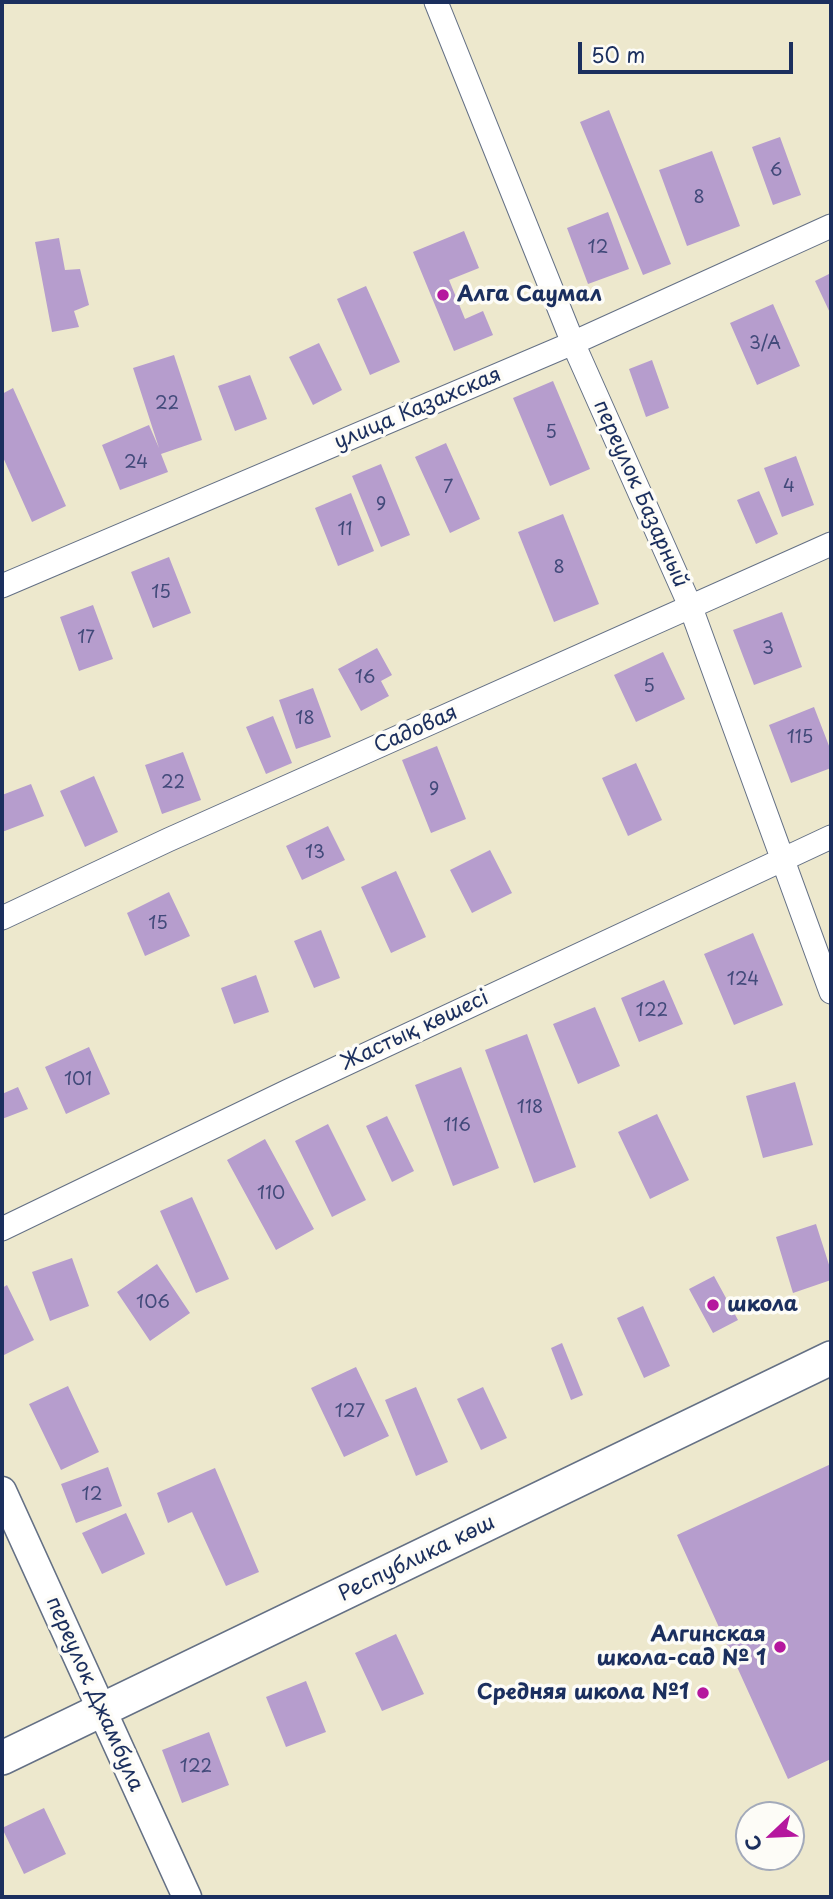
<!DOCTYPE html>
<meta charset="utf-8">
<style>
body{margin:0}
#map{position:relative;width:833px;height:1899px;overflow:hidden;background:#ede8cd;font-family:"Playpen Sans",sans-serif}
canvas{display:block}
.frame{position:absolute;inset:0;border:4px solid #1b2f5e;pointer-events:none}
.north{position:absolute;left:735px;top:1801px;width:70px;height:70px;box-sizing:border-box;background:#fdfcf7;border:2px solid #a3aaba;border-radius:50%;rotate:247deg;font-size:19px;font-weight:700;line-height:28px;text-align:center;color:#1b2f5e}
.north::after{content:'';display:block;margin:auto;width:24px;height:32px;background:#b5179e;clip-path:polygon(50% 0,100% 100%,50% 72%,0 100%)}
.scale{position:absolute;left:578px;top:42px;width:215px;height:32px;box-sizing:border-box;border:4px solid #1b2f5e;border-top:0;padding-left:9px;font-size:21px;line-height:24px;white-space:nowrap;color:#1b2f5e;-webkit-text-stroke:5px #fdfcf7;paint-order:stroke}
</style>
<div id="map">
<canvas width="833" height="1899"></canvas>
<div class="frame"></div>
<div class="north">С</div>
<div class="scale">50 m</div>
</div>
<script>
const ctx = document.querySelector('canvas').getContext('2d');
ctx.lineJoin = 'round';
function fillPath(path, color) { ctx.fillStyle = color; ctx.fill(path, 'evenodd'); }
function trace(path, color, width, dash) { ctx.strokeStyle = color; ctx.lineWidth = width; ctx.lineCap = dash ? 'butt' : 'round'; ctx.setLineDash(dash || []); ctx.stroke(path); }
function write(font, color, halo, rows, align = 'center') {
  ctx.font = font + ' "Playpen Sans",sans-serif'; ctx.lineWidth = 7; ctx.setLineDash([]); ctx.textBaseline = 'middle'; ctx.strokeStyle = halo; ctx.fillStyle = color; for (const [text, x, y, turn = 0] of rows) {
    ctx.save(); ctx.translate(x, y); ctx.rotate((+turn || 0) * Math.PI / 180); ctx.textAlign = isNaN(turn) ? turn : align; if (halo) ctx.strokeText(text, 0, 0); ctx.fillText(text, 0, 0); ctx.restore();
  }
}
const building = new Path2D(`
 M609 110 671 264 643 275 580 122Z
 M780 137 801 195 773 205 752 147Z
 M712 151 740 226 687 246 659 170Z
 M608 212 629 269 588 284 567 228Z
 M464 231 479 268 449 280 465 319 483 311 493 335 454 351 413 252Z
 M59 238 65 270 80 269 89 305 74 311 79 327 52 332 35 242Z
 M831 273V315L815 281Z
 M366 286 400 362 370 375 337 299Z
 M773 304 800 366 757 385 730 323Z
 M319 343 342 390 313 405 289 357Z
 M174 355 202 440 161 454 168 472 120 490 102 445 149 425 159 448 133 368Z
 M652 360 669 408 646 417 629 369Z
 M250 375 267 419 235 431 218 386Z
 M553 381 590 469 550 486 513 398Z
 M13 388 66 506 32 522 2 455V394Z
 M446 443 480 519 450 533 415 457Z
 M796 456 814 505 782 517 764 468Z
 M381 464 410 535 381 547 352 476Z
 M759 491 778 534 756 544 737 500Z
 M351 493 374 551 338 566 315 508Z
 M563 514 599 604 554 622 518 532Z
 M169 557 191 613 153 628 131 572Z
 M93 605 113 659 79 671 60 617Z
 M782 612 802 667 754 685 733 630Z
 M377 648 392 675 381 681 389 696 361 711 338 669Z
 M663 652 685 699 636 722 614 675Z
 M313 688 331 737 296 749 279 700Z
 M814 707 831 751V768L791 783 769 725Z
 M273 716 292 763 266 774 246 727Z
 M437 746 466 819 431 833 402 760Z
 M183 752 201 800 162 814 145 765Z
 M636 763 662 820 628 836 602 778Z
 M94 776 118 832 85 847 60 791Z
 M31 784 44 816 2 832V795Z
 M328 826 345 860 302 880 286 846Z
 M490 850 512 893 472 913 450 870Z
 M396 871 426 937 391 953 361 887Z
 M169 892 190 936 145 956 127 913Z
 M321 930 340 978 314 988 294 941Z
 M753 933 783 1005 734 1025 704 954Z
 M256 975 269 1012 234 1024 221 988Z
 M664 980 683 1024 639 1042 621 998Z
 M595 1007 620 1066 578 1084 553 1024Z
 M527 1034 576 1167 534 1183 485 1050Z
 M89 1047 110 1094 66 1114 45 1067Z
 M461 1067 499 1168 453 1186 415 1085Z
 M795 1082 813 1145 763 1158 746 1096Z
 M18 1087 28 1109 2 1119V1094Z
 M657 1114 689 1180 650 1199 618 1132Z
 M387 1116 414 1171 392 1182 366 1126Z
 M328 1124 366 1200 332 1217 295 1141Z
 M265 1139 314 1229 276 1250 227 1160Z
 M192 1197 229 1279 196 1293 160 1211Z
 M816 1224 831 1271V1280L793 1293 776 1237Z
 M72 1258 89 1306 50 1321 32 1272Z
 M157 1264 190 1313 150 1341 117 1292Z
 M714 1276 738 1320 713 1333 689 1289Z
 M7 1285 34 1340 2 1356V1288Z
 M643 1306 670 1366 644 1378 617 1318Z
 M562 1343 583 1395 571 1400 551 1348Z
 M356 1367 389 1436 344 1457 311 1388Z
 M68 1386 99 1452 61 1470 29 1404Z
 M416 1387 448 1462 416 1476 385 1400Z
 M483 1387 507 1438 481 1450 457 1399Z
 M831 1464V1759L788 1779 677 1535Z
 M108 1467 122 1506 76 1523 61 1484Z
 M215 1468 259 1572 226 1586 192 1512 168 1523 157 1493Z
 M126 1513 145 1554 102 1574 82 1533Z
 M396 1634 424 1694 382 1711 355 1653Z
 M306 1681 326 1732 286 1747 266 1697Z
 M209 1732 229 1785 182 1803 162 1750Z
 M44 1808 66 1854 24 1874 2 1828Z`);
const minor = new Path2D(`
 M436 2 573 343 691 608 831 992
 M2 586 573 343 831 226
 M2 918 168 840 831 544
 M2 1229 288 1091 831 837`);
const tertiary = new Path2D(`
 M2 1491 187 1897`);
const secondary = new Path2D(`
 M2 1758 831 1358`);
const markers = [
 [443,295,7,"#b5179e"],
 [713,1305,7,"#b5179e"],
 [780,1647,7,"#b5179e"],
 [703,1693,7,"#b5179e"]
];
const numberNames = [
 ["6",776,171],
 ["8",699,198],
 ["12",598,248],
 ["3/А",765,344],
 ["22",167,404],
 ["5",551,433],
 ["24",136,463],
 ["4",789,487],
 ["7",448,488],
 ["9",381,505],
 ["11",345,530],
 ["8",559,568],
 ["15",161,593],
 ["17",86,638],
 ["3",768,649],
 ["16",365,678],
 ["5",649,687],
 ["18",305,719],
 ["115",800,738],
 ["22",173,783],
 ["9",434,790],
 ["13",315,853],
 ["15",158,924],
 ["124",743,980],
 ["122",652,1011],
 ["101",78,1080],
 ["118",530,1108],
 ["116",457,1126],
 ["110",271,1194],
 ["106",153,1303],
 ["127",350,1412],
 ["12",92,1495],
 ["122",196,1767]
];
const poiNames = [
 ["Алга Саумал",457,295],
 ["школа",727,1305],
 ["Алгинская",766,1635,"right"],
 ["школа-сад № 1",766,1659,"right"],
 ["Средняя школа №1",689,1693,"right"]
];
const streetNames = [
 ["улица Казахская",418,409,-23],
 ["переулок Базарный",640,494,66],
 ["Садовая",416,730,-24],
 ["Жастық көшесі",415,1031,-25],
 ["Республика көш",417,1559,-26],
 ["переулок Джамбула",94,1694,66]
];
fillPath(building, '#b69dcd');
trace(minor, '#647085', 25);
trace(tertiary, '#647085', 31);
trace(secondary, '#647085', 36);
trace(minor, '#fff', 23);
trace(tertiary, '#fff', 28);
trace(secondary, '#fff', 33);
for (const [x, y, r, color] of markers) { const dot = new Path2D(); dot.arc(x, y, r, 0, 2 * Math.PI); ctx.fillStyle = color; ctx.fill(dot); trace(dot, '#fdfcf7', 2.5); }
write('18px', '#424a7a', null, numberNames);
write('bold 21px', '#1b2f5e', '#fdfcf7', poiNames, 'left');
write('21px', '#1b2f5e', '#fdfcf7', streetNames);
</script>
